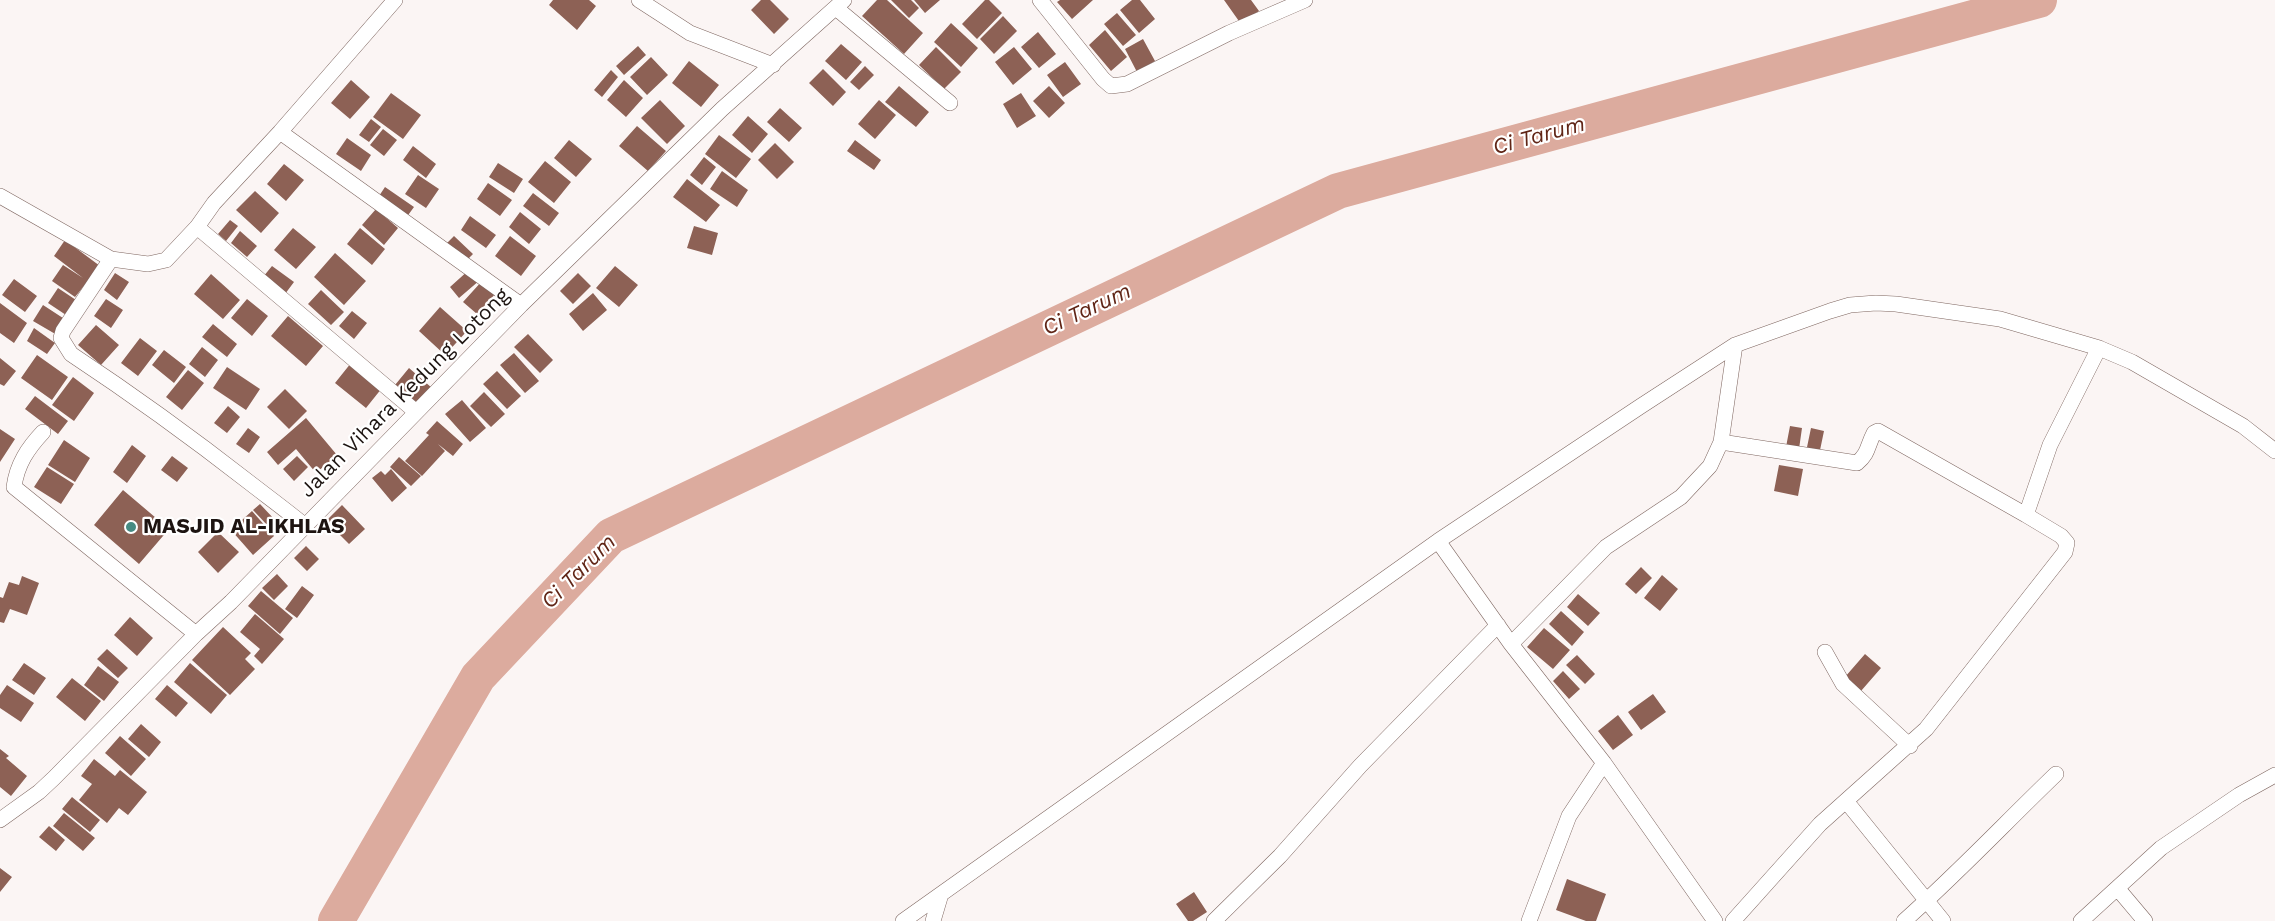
<!DOCTYPE html>
<style>
body{margin:0}
canvas{display:block;background:#fbf5f4}
</style>
<canvas width="2275" height="921"></canvas>
<script>
const ctx = document.querySelector('canvas').getContext('2d');
ctx.lineJoin = 'round';
function trace(path, color, width, dash) { ctx.strokeStyle = color; ctx.lineWidth = width; ctx.lineCap = dash ? 'butt' : 'round'; ctx.setLineDash(dash || []); ctx.stroke(path); }
function fillPath(path, color) { ctx.fillStyle = color; ctx.fill(path, 'evenodd'); }
function write(font, color, halo, rows, align = 'center') {
  ctx.font = font + ' "Work Sans",sans-serif'; ctx.lineWidth = 4.5; ctx.setLineDash([]); ctx.textBaseline = 'middle'; ctx.strokeStyle = halo; ctx.fillStyle = color; for (const [text, x, y, turn = 0] of rows) {
    ctx.save(); ctx.translate(x, y); ctx.rotate((+turn || 0) * Math.PI / 180); ctx.textAlign = isNaN(turn) ? turn : align; if (halo) ctx.strokeText(text, 0, 0); ctx.fillText(text, 0, 0); ctx.restore();
  }
}
const river = new Path2D(`
 M336 921 478 677 611 536 1338 191 2039 0`);
const building = new Path2D(`
 M553 0H589L596 6 577 30 549 5Z
 M761 0H770L789 19 774 34 751 10Z
 M877 0H887L923 33 904 54 862 16Z
 M891 0H911L919 8 909 18Z
 M914 0H940L925 13Z
 M985 0H989L1002 13 977 39 962 24Z
 M1060 0H1093L1072 19 1057 2Z
 M1132 0H1140L1155 19 1139 33 1120 10Z
 M1224 0H1251L1259 11 1241 24Z
 M1117 13 1136 35 1123 46 1104 24Z
 M1003 16 1017 31 994 54 980 39Z
 M951 23 978 48 961 67 934 42Z
 M1105 30 1127 57 1111 71 1089 45Z
 M1038 32 1056 54 1039 68 1021 47Z
 M1143 39 1155 61 1137 72 1125 49Z
 M841 44 862 62 846 80 825 61Z
 M638 46 646 55 624 75 616 66Z
 M936 47 961 72 944 89 919 65Z
 M1014 47 1032 69 1013 85 995 62Z
 M651 57 668 75 647 95 630 77Z
 M689 61 719 85 701 107 672 83Z
 M1065 62 1081 84 1063 97 1047 75Z
 M865 66 874 75 859 90 850 82Z
 M823 69 846 92 833 106 809 83Z
 M611 70 618 77 602 97 594 90Z
 M351 80 370 97 350 119 331 103Z
 M624 80 643 98 626 117 607 100Z
 M899 86 929 112 916 127 885 102Z
 M1049 86 1065 103 1049 118 1033 101Z
 M391 93 421 115 403 139 373 117Z
 M1021 93 1036 116 1017 128 1003 104Z
 M660 100 685 126 667 144 641 118Z
 M879 100 896 115 875 139 858 124Z
 M780 108 802 128 789 142 767 122Z
 M748 116 768 134 752 153 732 135Z
 M371 119 381 127 369 142 359 135Z
 M637 126 666 151 648 171 619 146Z
 M383 129 397 140 384 156 370 145Z
 M719 135 751 159 736 178 705 154Z
 M347 138 371 155 361 171 336 154Z
 M569 140 592 159 576 177 554 158Z
 M855 140 881 160 874 170 847 151Z
 M775 143 794 162 777 179 758 160Z
 M413 146 436 164 426 178 403 160Z
 M704 157 716 167 702 185 690 175Z
 M545 161 571 182 554 203 528 182Z
 M498 163 523 179 514 193 489 177Z
 M284 164 304 180 286 201 267 184Z
 M722 171 748 190 737 207 710 189Z
 M418 175 439 189 426 208 405 194Z
 M687 179 720 205 706 222 673 197Z
 M488 183 512 200 500 216 477 199Z
 M385 187 414 207 406 218 377 199Z
 M255 191 279 213 261 233 236 210Z
 M533 193 559 213 549 226 523 206Z
 M376 209 398 228 384 245 362 225Z
 M520 212 541 229 529 244 509 227Z
 M470 216 496 235 486 248 461 230Z
 M230 220 238 226 226 241 218 234Z
 M694 226 718 233 712 255 687 248Z
 M293 228 316 247 296 269 274 250Z
 M360 228 385 249 372 265 347 244Z
 M240 231 257 246 247 257 231 243Z
 M454 236 473 254 464 263 445 245Z
 M510 236 536 256 521 276 495 256Z
 M65 240 100 266 75 297 52 281 63 265 83 278 54 256Z
 M335 253 366 281 344 305 314 277Z
 M272 266 294 282 285 294 263 277Z
 M615 266 638 285 619 307 596 288Z
 M470 269 480 280 459 298 450 287Z
 M115 273 129 282 117 300 104 290Z
 M578 273 591 286 573 304 560 291Z
 M211 274 240 300 223 319 194 294Z
 M14 279 37 296 25 312 2 295Z
 M482 281 496 293 477 314 463 302Z
 M58 288 76 300 66 315 48 303Z
 M321 290 344 312 331 325 308 304Z
 M593 293 607 310 583 331 569 314Z
 M106 299 123 310 111 328 94 316Z
 M247 299 268 316 252 336 231 318Z
 M0 303 27 323 14 343 0 333Z
 M43 305 66 320 57 335 33 321Z
 M440 307 467 331 445 355 419 331Z
 M352 311 367 323 354 339 339 326Z
 M288 316 323 346 306 366 271 336Z
 M213 324 237 344 227 357 202 337Z
 M96 325 119 345 101 365 78 345Z
 M34 328 55 343 47 354 27 341Z
 M528 334 553 360 540 373 514 347Z
 M140 338 157 351 138 376 121 363Z
 M202 347 218 360 205 377 189 364Z
 M164 350 186 367 174 383 152 365Z
 M514 353 539 381 525 393 500 365Z
 M37 355 68 377 52 400 21 378Z
 M0 358 16 371 4 386 0 384Z
 M351 363 382 388 366 408 335 383Z
 M227 367 260 389 246 410 213 388Z
 M409 368 432 388 418 404 395 385Z
 M188 370 204 383 182 410 166 397Z
 M497 371 521 396 507 409 483 384Z
 M73 377 94 393 74 421 52 405Z
 M285 389 307 411 289 429 267 407Z
 M484 392 505 414 491 427 470 406Z
 M35 396 68 421 58 434 25 409Z
 M462 400 486 428 470 442 445 414Z
 M228 406 240 417 227 433 214 423Z
 M306 418 337 455 316 473 296 449 278 465 267 452Z
 M437 421 463 444 453 456 438 444 445 451 422 476 405 461 429 435 426 433Z
 M1790 426 1802 428 1799 449 1786 447Z
 M248 428 260 437 249 453 236 444Z
 M1811 428 1824 431 1819 455 1806 452Z
 M0 429 15 439 0 462Z
 M64 440 90 458 75 482 48 465Z
 M132 445 146 456 127 483 113 472Z
 M172 456 188 468 177 482 161 470Z
 M297 456 308 467 294 481 283 469Z
 M399 457 421 476 411 486 390 467Z
 M1779 465 1803 469 1798 496 1774 491Z
 M47 467 74 484 61 504 34 487Z
 M391 469 407 488 392 502 372 478 381 471 385 475Z
 M123 490 169 529 139 564 94 525Z
 M260 504 275 520 268 526 253 510Z
 M342 505 365 529 349 544 326 521Z
 M252 511 274 536 253 555 231 530Z
 M218 532 239 552 218 573 198 552Z
 M306 546 319 559 307 571 294 558Z
 M1641 567 1652 578 1636 594 1625 584Z
 M277 574 288 586 274 600 262 588Z
 M1662 575 1678 589 1660 611 1644 598Z
 M22 576 39 583 27 615 10 609 4 623 0 622V597L3 598 9 582 19 585Z
 M302 586 314 595 297 618 285 609Z
 M261 591 293 618 280 634 248 606Z
 M1578 594 1600 613 1588 626 1567 607Z
 M1561 611 1584 632 1572 646 1549 624Z
 M255 614 284 639 262 664 254 656 260 649 240 632Z
 M130 617 153 638 137 656 114 635Z
 M223 627 251 653 245 659 255 669 230 695 192 660Z
 M1544 628 1570 650 1553 669 1527 647Z
 M107 649 128 668 118 678 97 659Z
 M1865 654 1881 668 1861 691 1845 677Z
 M1577 655 1595 674 1585 684 1566 665Z
 M24 663 46 678 34 695 12 680Z
 M190 663 227 695 211 714 174 682Z
 M98 666 119 682 104 701 84 685Z
 M1563 671 1580 689 1569 699 1553 681Z
 M72 678 101 701 85 721 56 697Z
 M7 685 34 703 21 722 0 708V695Z
 M167 685 188 703 176 717 155 699Z
 M1653 694 1666 712 1641 730 1628 712Z
 M1618 715 1633 735 1613 750 1598 731Z
 M141 724 161 742 149 757 128 739Z
 M120 736 146 759 131 776 105 753Z
 M0 749 9 756 6 758 27 776 11 796 0 787Z
 M94 759 115 776 120 770 147 792 128 815 119 808 107 823 79 800 92 784 81 776Z
 M72 797 100 820 90 832 62 809Z
 M64 813 95 838 83 851 53 826Z
 M49 826 65 840 56 851 39 837Z
 M0 868 12 877 0 892Z
 M1567 879 1606 894 1596 921H1586L1556 910Z
 M1194 892 1207 912 1193 921H1188L1176 904Z`);
const minor = new Path2D(`
 M639 0 690 33 773 65
 M1040 0 1103 79 1111 86 1127 84 1229 33 1305 0
 M836 8 950 103
 M280 132 521 305
 M0 196 111 259 148 264 166 260 197 227 214 203 280 132 395 0
 M197 227 415 411
 M111 259 63 331 61 338 71 354C133 395 191 437 250 483 268 497 286 510 304 525
 M43 432C28 448 17 464 14 487L196 634
 M1721 442 1857 463C1869 453 1867 446 1874 433L1878 431 2026 515
 M1438 541 1511 644 1604 763 1715 921
 M1511 644 1606 547 1681 497 1710 466 1721 442 1735 345
 M1825 652 1843 684 1910 746
 M1846 801 1943 921
 M0 820 39 792 54 778 196 634 231 602 521 305 722 109 844 0
 M2118 889 2145 921
 M903 921 1438 541 1641 406 1735 345 1830 311 1850 305 1876 303 1896 304 2000 319 2099 348 2132 362 2243 426 2275 451
 M933 921 941 894
 M1214 921 1280 856 1360 766 1498 625
 M1529 921 1569 816 1604 763
 M1733 921 1820 824 1926 729 2065 552 2067 543 2061 536 2026 515 2050 445 2099 348
 M1904 921C1957 874 2005 823 2056 774
 M2081 921 2161 848 2239 795 2275 775`);
const markers = [
 [131,527,6,"#468b83"]
];
const streetNames = [
 ["Jalan Vihara Kedung Lotong",405,393,-45]
];
const poiNames = [
 ["MASJID AL-IKHLAS",143,527]
];
const waterNames = [
 ["Ci Tarum",1539,136,-15],
 ["Ci Tarum",1087,310,-25],
 ["Ci Tarum",579,572,-45]
];
trace(river, '#dcab9e', 36);
fillPath(building, '#8d6155');
trace(minor, '#7f6761', 16);
trace(minor, '#fff', 15);
for (const [x, y, r, color] of markers) { const dot = new Path2D(); dot.arc(x, y, r, 0, 2 * Math.PI); ctx.fillStyle = color; ctx.fill(dot); trace(dot, '#fff', 2); }
write('21px', '#1d1411', '#fff', streetNames);
write('bold 21px', '#1d1411', '#fff', poiNames, 'left');
write('italic 22px', '#602516', '#fff', waterNames);
</script>
